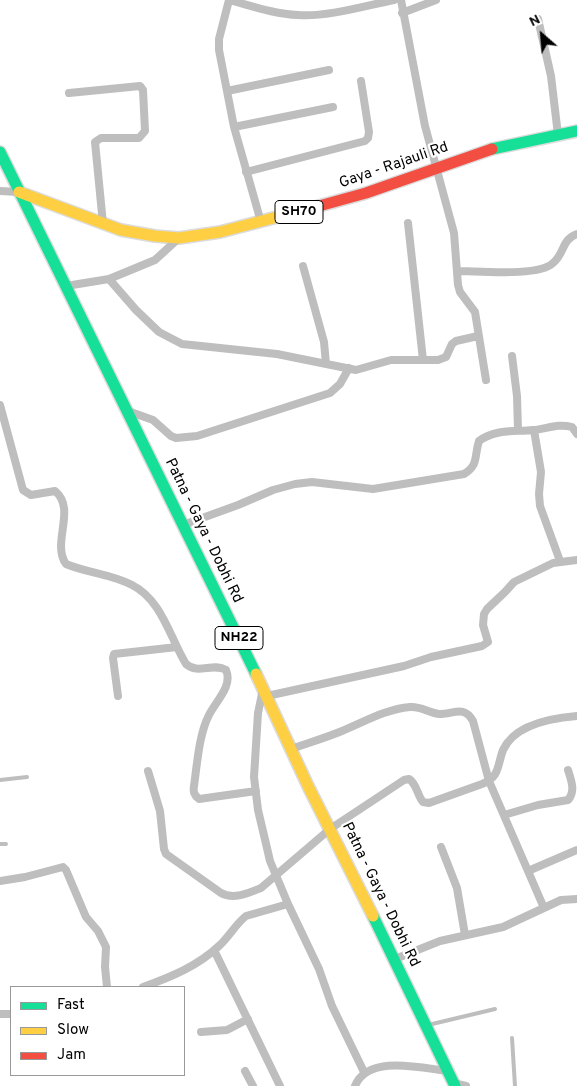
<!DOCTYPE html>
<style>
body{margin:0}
#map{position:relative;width:577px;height:1086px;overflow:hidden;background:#fff;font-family:Overpass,sans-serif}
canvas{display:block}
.legend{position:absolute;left:10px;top:986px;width:175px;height:90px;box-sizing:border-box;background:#fff;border:1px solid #999;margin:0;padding:6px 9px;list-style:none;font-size:15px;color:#000}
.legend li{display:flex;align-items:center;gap:10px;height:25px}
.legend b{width:25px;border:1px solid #999}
.north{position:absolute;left:517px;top:10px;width:50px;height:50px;-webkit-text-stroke:4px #fff;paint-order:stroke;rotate:333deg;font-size:14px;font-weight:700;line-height:20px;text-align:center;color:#000}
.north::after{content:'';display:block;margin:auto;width:18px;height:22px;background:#000;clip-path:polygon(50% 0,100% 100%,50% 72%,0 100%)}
</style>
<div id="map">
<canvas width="577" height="1086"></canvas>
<ul class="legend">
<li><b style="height:6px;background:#16e098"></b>Fast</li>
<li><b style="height:6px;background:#ffcf43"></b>Slow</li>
<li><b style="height:6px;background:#f24e42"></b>Jam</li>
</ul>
<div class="north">N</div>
</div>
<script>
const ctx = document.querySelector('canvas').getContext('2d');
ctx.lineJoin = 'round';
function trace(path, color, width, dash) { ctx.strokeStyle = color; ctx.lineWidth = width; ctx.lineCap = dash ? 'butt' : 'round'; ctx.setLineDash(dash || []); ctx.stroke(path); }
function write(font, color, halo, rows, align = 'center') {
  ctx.font = font + ' Overpass,sans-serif'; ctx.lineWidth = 4.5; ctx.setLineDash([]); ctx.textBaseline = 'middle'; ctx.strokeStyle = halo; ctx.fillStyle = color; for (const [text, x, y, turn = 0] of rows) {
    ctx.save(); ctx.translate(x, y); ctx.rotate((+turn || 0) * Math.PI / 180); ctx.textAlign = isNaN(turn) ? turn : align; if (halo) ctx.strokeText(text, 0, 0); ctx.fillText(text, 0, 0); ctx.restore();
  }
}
const lane = new Path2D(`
 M0 780 27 777
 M0 844H6
 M428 1025 495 1009
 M512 1038 515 1086`);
const street = new Path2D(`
 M229 0 219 39V50L234 127 261 222
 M229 0C252 6 274 14 298 15 328 17 364 6 394 0
 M401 0 425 126 454 233 458 285 460 292 475 312 486 380
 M402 13 436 0
 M538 19 551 76 558 135
 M227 91 329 70
 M69 93 140 86 143 90 145 131 139 138H101L95 142 103 224
 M234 127 333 107
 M246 172 365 141 368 138 369 132 361 81
 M0 191 19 192
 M408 223 423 360
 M303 266 324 342 326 364
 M457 271C478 271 539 277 553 263 565 253 561 240 577 234
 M109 279 155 260 179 238
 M66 286 109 279 136 310 159 332 182 344 277 354 356 370 391 360H438L446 357 452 344 456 341 478 336
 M512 356 517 396 518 430
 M0 405 23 490 31 495 55 491C77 509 51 543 66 564 87 573 112 574 132 585 162 600 170 638 186 664 198 675 213 662 226 670 233 686 216 701 209 715 199 734 197 765 194 786 193 792 194 795 199 799L256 791
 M128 411 153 420 171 436 176 438 197 436 330 393 340 384 349 368
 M534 430 541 472 539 494 540 506 560 561
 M183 525 238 505 273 490 295 484 312 482 373 489 464 474C479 465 474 456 479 441 495 429 514 432 533 430 547 429 557 423 572 427L577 434
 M263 689 258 713 254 777 258 810 267 848 270 861 288 904 319 969 332 1006 364 1072
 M118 696 113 658 114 654 177 647
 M267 696 404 666 431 657 482 646 488 642 483 625 484 614 487 609 505 592 514 582 553 563 577 560
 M291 749C308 743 325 738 342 731 364 722 386 709 410 707 421 706 429 713 440 714 454 714 464 705 473 721L489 781 544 908
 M148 771 160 811 164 849 166 854 221 893C233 900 249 893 261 888L330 829 404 780 409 779C417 784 417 795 423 802L429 803 482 784C500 777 497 766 503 750 515 724 552 718 577 716
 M504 815 538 805 568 800C576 791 571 780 568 770
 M441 847 457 888 465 935
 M528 871 577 850
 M0 881 25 877 63 867 66 870 86 917 98 931 106 947 105 967 107 987
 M214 950 280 1086
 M395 959 440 941 503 927 561 900 577 899
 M143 987C171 977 198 966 220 945 230 935 236 924 246 916L288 904
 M0 1014H11
 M201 1032 227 1030 248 1019
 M245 1071 253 1086
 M453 1083 466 1086
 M355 1086C368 1054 421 1068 448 1071`);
const fast = new Path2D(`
 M492 149 577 131
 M0 152 256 674
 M373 916 455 1086`);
const slow = new Path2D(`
 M19 192 121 230 155 236 179 238 220 232 319 206
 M256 674 308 786 373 916`);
const jam = new Path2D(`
 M319 206 366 193 492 149`);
const shields = [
 [299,212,48],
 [239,638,48]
];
const shieldNames = [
 ["SH70",299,212],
 ["NH22",239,638]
];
const streetNames = [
 ["Gaya - Rajauli Rd",394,166,-19],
 ["Patna - Gaya - Dobhi Rd",203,531,64],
 ["Patna - Gaya - Dobhi Rd",380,895,64]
];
trace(fast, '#dbdbdb', 14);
trace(slow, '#dbdbdb', 14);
trace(jam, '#dbdbdb', 14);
trace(lane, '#bebebe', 4);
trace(street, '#bebebe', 8);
trace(fast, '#16e098', 11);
trace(slow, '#ffcf43', 11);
trace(jam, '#f24e42', 11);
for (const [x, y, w] of shields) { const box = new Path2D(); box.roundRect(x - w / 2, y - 11.5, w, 23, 4); ctx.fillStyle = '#fff'; ctx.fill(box); trace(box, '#000', 1); }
write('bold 14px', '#000', null, shieldNames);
write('15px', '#000', '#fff', streetNames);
</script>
